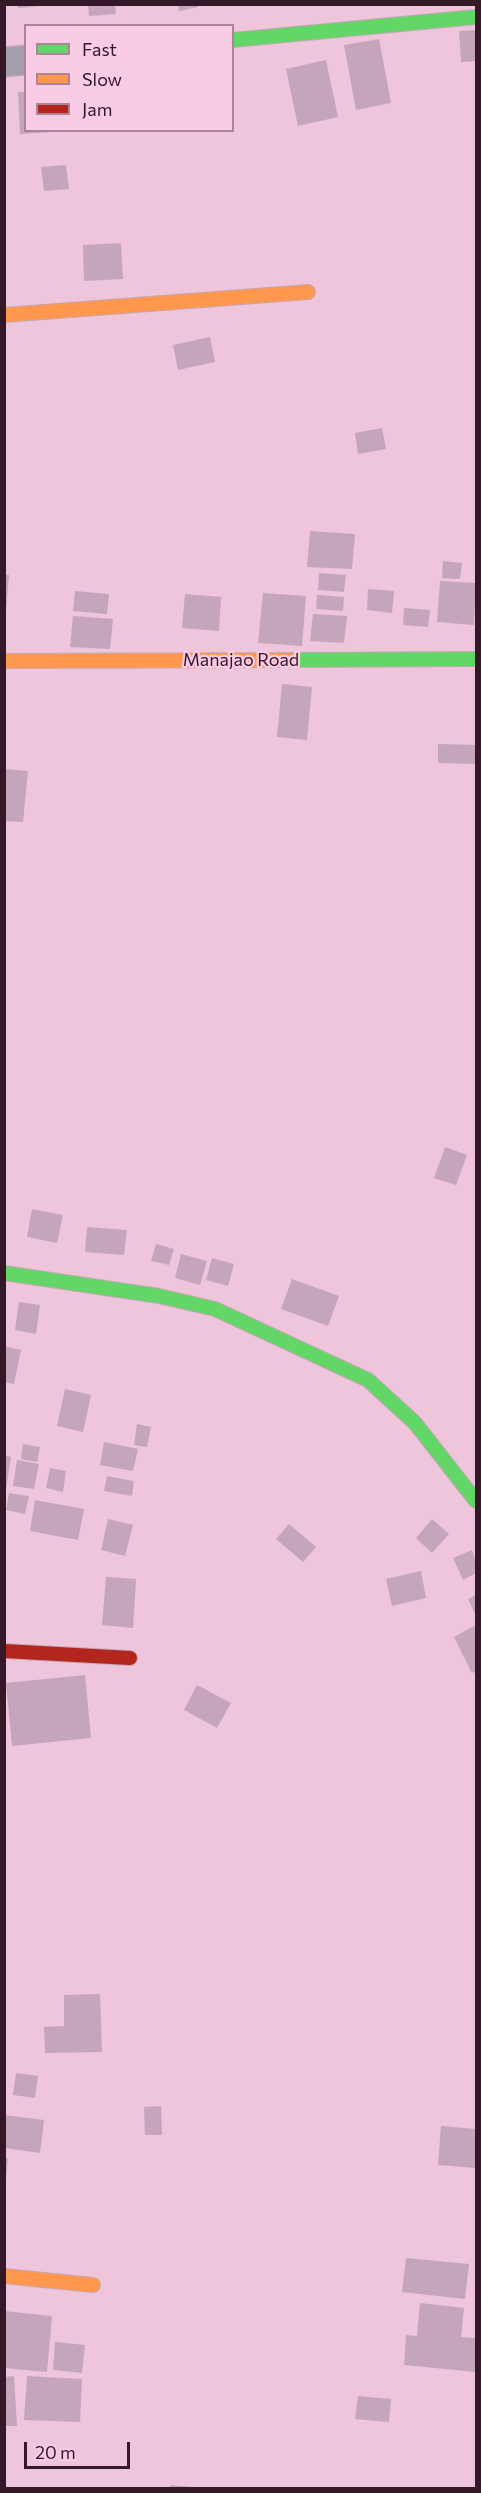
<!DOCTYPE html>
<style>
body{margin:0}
#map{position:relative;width:481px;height:2493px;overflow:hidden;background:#eec5da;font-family:Commissioner,sans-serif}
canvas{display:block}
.frame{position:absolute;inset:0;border:6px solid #341828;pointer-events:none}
.legend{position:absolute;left:24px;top:24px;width:210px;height:108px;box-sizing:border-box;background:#facce3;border:2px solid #ab8498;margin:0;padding:8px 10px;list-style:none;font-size:18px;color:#341828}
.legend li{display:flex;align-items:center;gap:12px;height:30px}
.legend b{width:30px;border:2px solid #ab8498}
.scale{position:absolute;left:24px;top:2442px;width:106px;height:27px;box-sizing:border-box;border:3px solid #341828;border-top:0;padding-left:8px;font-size:18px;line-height:21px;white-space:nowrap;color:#341828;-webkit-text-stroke:4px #facce3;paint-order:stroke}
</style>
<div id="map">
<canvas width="481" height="2493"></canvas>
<div class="frame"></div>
<ul class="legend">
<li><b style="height:8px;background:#63d668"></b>Fast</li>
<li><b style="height:8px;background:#ff974d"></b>Slow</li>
<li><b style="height:8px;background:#b3261e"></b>Jam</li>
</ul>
<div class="scale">20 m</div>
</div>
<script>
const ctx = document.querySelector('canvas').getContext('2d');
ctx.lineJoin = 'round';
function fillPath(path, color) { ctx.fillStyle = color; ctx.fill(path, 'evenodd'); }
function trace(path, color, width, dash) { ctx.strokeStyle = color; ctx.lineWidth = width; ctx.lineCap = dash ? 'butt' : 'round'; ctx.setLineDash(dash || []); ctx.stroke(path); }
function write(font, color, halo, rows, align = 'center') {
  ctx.font = font + ' Commissioner,sans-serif'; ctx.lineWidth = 4.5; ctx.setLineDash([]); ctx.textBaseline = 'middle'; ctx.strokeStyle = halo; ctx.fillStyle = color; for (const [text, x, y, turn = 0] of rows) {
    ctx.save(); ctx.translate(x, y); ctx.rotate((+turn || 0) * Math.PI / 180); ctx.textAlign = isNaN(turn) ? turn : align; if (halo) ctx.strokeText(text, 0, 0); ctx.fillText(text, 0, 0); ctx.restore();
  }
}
const building = new Path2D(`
 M18 4H39L40 6 18 8Z
 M88 4H115L116 14 89 16Z
 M178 4H197L198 7 179 11Z
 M476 30V61L461 62 459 31Z
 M379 39 391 103 356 110 344 45Z
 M326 60 338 117 298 126 286 69Z
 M18 92H26V130H51V132L20 134Z
 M66 165 69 189 44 191 41 167Z
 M121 243 123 279 84 281 83 245Z
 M210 337 215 362 178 370 173 345Z
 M382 428 386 449 358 454 355 433Z
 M310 531 355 534 352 569 307 567Z
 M443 561 462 563 460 579 442 578Z
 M319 573 346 575 344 592 318 590Z
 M4 575H9L6 611 4 610Z
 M440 581 476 583 474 625 437 622Z
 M368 589 394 591 392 613 367 610Z
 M75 591 109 594 107 614 73 611Z
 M263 593 306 596 302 646 258 643Z
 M185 594 221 597 219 631 182 628Z
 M317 595 344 597 343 611 316 609Z
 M404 608 430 610 428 627 403 625Z
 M313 614 347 616 344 643 310 641Z
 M73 616 113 619 110 649 70 647Z
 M282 684 312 687 307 740 277 737Z
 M438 744 476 745V764L438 763Z
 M4 769 28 771 23 822 4 821Z
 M445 1147 467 1155 456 1185 434 1178Z
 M32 1209 63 1215 57 1243 27 1237Z
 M87 1227 127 1230 124 1255 85 1252Z
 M156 1244 174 1249 169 1265 151 1261Z
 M181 1254 207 1261 200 1285 175 1278Z
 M212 1258 234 1264 228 1286 206 1280Z
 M292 1279 339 1296 328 1326 281 1309Z
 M19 1302 40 1305 36 1334 15 1330Z
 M4 1346 21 1350 14 1384 4 1382Z
 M65 1389 91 1395 83 1432 57 1426Z
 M137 1424 151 1427 147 1447 134 1445Z
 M104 1442 138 1449 133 1471 100 1465Z
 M23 1444 40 1447 37 1462 21 1459Z
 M4 1455 11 1457 6 1489H4Z
 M17 1460 39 1464 34 1489 13 1486Z
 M50 1468 66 1471 63 1492 46 1488Z
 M107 1476 134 1481 132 1496 104 1491Z
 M9 1493 29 1496 25 1514 6 1510Z
 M35 1500 84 1509 78 1540 30 1531Z
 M108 1519 133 1525 125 1556 101 1550Z
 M432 1519 449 1534 432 1553 416 1538Z
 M289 1524 316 1547 303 1562 276 1539Z
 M472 1550 476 1562V1573L463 1580 453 1558Z
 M421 1571 426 1598 392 1606 386 1579Z
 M106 1577 136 1579 133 1628 102 1625Z
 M476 1595V1616L468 1599Z
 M476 1625V1671L472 1673 454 1637Z
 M85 1675 91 1738 12 1746 6 1683Z
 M197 1685 231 1703 217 1728 184 1710Z
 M100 1994 102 2052 45 2053 44 2027 64 2026V1995Z
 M16 2073 38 2076 35 2098 13 2095Z
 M161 2106 162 2135H145L144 2107Z
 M4 2115 44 2120 40 2153 4 2148Z
 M441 2126 476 2129V2168L438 2165Z
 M4 2158H8L6 2179H4Z
 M406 2258 469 2264 465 2299 402 2292Z
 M420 2303 464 2308 461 2337 476 2338V2372L404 2365 406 2335 417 2336Z
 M4 2311 52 2316 47 2372 4 2368Z
 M55 2342 85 2345 82 2373 53 2370Z
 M14 2376 17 2426H4V2377Z
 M27 2376 82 2379 80 2422 24 2420Z
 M358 2396 391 2399 389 2422 355 2419Z
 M170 2485 194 2487 193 2488H170Z`);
const street = new Path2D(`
 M4 62 26 60`);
const fast = new Path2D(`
 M232 40 476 17
 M291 660 476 659
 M4 1273 159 1296 215 1309 368 1380 415 1423 476 1501`);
const slow = new Path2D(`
 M4 315 308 292
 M4 661 291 660
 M4 2276 93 2285`);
const jam = new Path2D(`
 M4 1651 130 1658`);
const streetNames = [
 ["Manajao Road",241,660]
];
fillPath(building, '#c5a5bc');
trace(street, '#c6a6b6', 31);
trace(fast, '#c6a6b6', 16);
trace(slow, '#c6a6b6', 16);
trace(jam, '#c6a6b6', 16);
trace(street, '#a49dac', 28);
trace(fast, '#63d668', 14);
trace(slow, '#ff974d', 14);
trace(jam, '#b3261e', 14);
write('18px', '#341828', '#facce3', streetNames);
</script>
